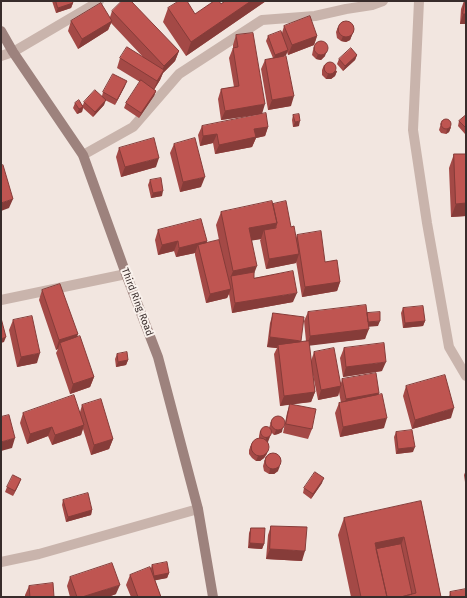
<!DOCTYPE html>
<style>
body{margin:0}
#map{position:relative;width:467px;height:598px;overflow:hidden;background:#f2e6e0;font-family:"Fira Sans",sans-serif}
canvas{display:block}
.frame{position:absolute;inset:0;border:2px solid #382c2b;pointer-events:none}
</style>
<div id="map">
<canvas width="467" height="598"></canvas>
<div class="frame"></div>
</div>
<script>
const ctx = document.querySelector('canvas').getContext('2d');
ctx.lineJoin = 'round';
function trace(path, color, width, dash) { ctx.strokeStyle = color; ctx.lineWidth = width; ctx.lineCap = dash ? 'butt' : 'round'; ctx.setLineDash(dash || []); ctx.stroke(path); }
function fillPath(path, color) { ctx.fillStyle = color; ctx.fill(path, 'evenodd'); }
function write(font, color, halo, rows, align = 'center') {
  ctx.font = font + ' "Fira Sans",sans-serif'; ctx.lineWidth = 4; ctx.setLineDash([]); ctx.textBaseline = 'middle'; ctx.strokeStyle = halo; ctx.fillStyle = color; for (const [text, x, y, turn = 0] of rows) {
    ctx.save(); ctx.translate(x, y); ctx.rotate((+turn || 0) * Math.PI / 180); ctx.textAlign = isNaN(turn) ? turn : align; if (halo) ctx.strokeText(text, 0, 0); ctx.fillText(text, 0, 0); ctx.restore();
  }
}
const street = new Path2D(`
 M419 1 413 130 427 223 449 347 466 376
 M1 56 13 52 93 5 99 1
 M83 155 133 127 179 74 262 20 315 16 346 9 372 5 383 1
 M1 300 126 274
 M1 562 39 554 198 509`);
const secondary = new Path2D(`
 M1 31 13 52 83 155 126 274 158 357 198 509 213 597`);
const wall = new Path2D(`
 M52 1H72L73 3 71 8 56 13Z
 M225 1H266L186 56 163 22 168 8 195 14 221 4Z
 M464 1H466V24H460L461 9Z
 M112 11 179 51 175 61 163 73 160 80 154 90 156 91 154 96 139 118 124 108 126 103 140 82 117 68 120 58 143 57 111 23 108 30 78 49 68 31 71 21 110 17Z
 M284 26 317 36 314 45 288 55 287 52 286 55 284 56 291 106 268 110 261 69 265 60 273 58 266 41 268 36 282 33Z
 M338 27 354 30 350 40 346 42 341 41 337 38 336 32Z
 M236 35 262 114 221 120 218 99 221 89 234 87 229 58 233 48V45Z
 M315 45 325 56 321 60 316 59 312 55 313 50Z
 M357 55 355 60 343 71 337 64 339 59Z
 M324 65 337 71 335 76 331 79H326L322 75V70Z
 M125 86 115 105 105 100 104 105 93 117 83 108 82 112 77 114 73 108 75 103 83 105 84 102 102 96 103 92Z
 M293 115 299 126 293 127 292 120Z
 M466 115V133L465 134 458 126 459 121Z
 M442 120 451 127 449 132 446 134 441 133 439 130Z
 M202 126 268 127 265 136 256 138 252 147 215 154 213 143 200 146 198 135Z
 M174 144 201 187 180 192 170 153Z
 M119 148 156 167 121 177 116 157Z
 M454 154H466V216L451 217 449 168Z
 M150 180 162 196 151 198 148 185Z
 M273 204 291 227 296 238 297 235 325 262 340 282 337 291 302 297 296 261V263L266 269 260 240 261 239 252 240 254 278 293 302 232 313 229 294 227 298 206 303 195 255V253L176 257 174 251 158 255 155 240 158 230 207 241 206 243 219 240 216 225 221 212Z
 M42 290 78 334 76 338 94 377 90 387 70 394 56 353 58 349 56 350 39 300Z
 M403 308 425 321 423 326 403 328 401 313Z
 M308 312 367 313 378 326H368L365 339 309 345 311 361 314 352 341 383 342 379 379 393 378 395 384 428 340 437 335 413 339 403H341L339 392 338 396 318 400 312 370 315 392 311 402 292 404 312 429 308 439 283 433 287 413 290 404 280 406 274 354 277 348 267 347 270 323 273 313 300 342 306 341 304 321Z
 M13 320 37 363 17 367 9 330Z
 M344 348 382 371 343 377 340 358Z
 M117 354 128 360 126 365 116 367 115 359Z
 M406 386 451 418 412 429 403 396Z
 M82 405 113 439 109 449 91 455 83 429 81 435 52 445 48 436 27 444 20 423 23 413 80 412Z
 M272 419 282 432 278 434 274 435 271 432 269 438 267 442V454L264 458 260 461H256L252 458 249 454V450L251 445 259 438V436L260 431 269 428Z
 M396 432 413 452 396 454 394 437Z
 M266 456 278 471 274 474H269L264 471 263 466Z
 M466 470V489L464 475Z
 M21 479 19 484 13 496 5 492 7 487Z
 M322 483 311 499 303 493 304 488Z
 M63 500 92 510 91 515 66 522 62 505Z
 M421 501 441 597H351L338 535 344 518Z
 M271 526 302 561 266 559 268 535Z
 M251 528 264 544 262 549 248 548 249 533Z
 M152 565 169 573 167 578 155 580 161 597H131L126 585 130 575 151 568Z
 M70 577 116 594 108 597H70L67 586Z
 M29 586 54 597H25V595Z
 M450 592 466 597H449Z`);
const shadedWall = new Path2D(`
 M251 1H266L186 56 191 42Z
 M73 3 71 8 56 13 58 8Z
 M463 14H466V24H460Z
 M112 21 108 30 78 49 82 39Z
 M354 30 350 40 346 42 341 41 343 36Z
 M317 36 314 45 288 55 292 45Z
 M288 50 286 55 273 60 275 55Z
 M179 51 175 61 163 73 160 80 153 91 164 66Z
 M327 51 325 56 321 60 316 59 318 54Z
 M357 55 355 60 343 71 345 66Z
 M337 71 335 76 331 79H326L328 74Z
 M127 81 125 86 115 105 117 100Z
 M156 91 154 96 139 118 141 113Z
 M294 96 291 106 268 110 272 100Z
 M106 100 104 105 93 117 95 112Z
 M265 104 262 114 221 120 225 111Z
 M83 107 82 112 77 114 79 109Z
 M300 121 299 126 293 127 295 122Z
 M268 127 265 136 256 138 252 147 215 154 219 145 254 129Z
 M451 127 449 132 446 134 447 129Z
 M217 134 213 143 200 146 203 136Z
 M159 158 156 167 121 177 125 167Z
 M205 177 201 187 180 192 183 182Z
 M163 191 162 196 151 198 153 193Z
 M13 199 9 208 1 211V203Z
 M466 203V216L451 217 456 204Z
 M277 223 272 236 264 230 261 239 244 242 249 228Z
 M178 241 174 251 158 255 162 245Z
 M207 241 203 251 198 245 195 253 176 257 179 248Z
 M299 254 296 263 266 269 269 259Z
 M257 266 252 279 231 276 228 284 233 271Z
 M340 282 337 291 302 297 305 287Z
 M231 289 227 298 206 303 210 294Z
 M297 293 293 302 232 313 235 303Z
 M380 321 378 326 366 327 368 322Z
 M425 321 423 326 403 328 405 323Z
 M369 329 365 339 307 346 310 336Z
 M78 334 74 344 60 343 58 349 56 350 59 340Z
 M6 337 4 342 1 343V339Z
 M270 337 301 341 297 351 278 345 277 348 267 347Z
 M40 353 37 363 17 367 21 357Z
 M128 360 126 365 116 367 118 362Z
 M386 362 382 371 343 377 346 367Z
 M94 377 90 387 70 394 73 384Z
 M341 386 338 396 318 400 321 390Z
 M315 392 311 402 280 406 284 396Z
 M379 393 375 402 342 409 346 399Z
 M454 408 451 418 412 429 415 420Z
 M387 418 384 428 340 437 343 427Z
 M84 425 81 435 52 445 55 435Z
 M52 427 48 436 27 444 30 434Z
 M283 427 282 432 278 434 274 435 276 430Z
 M271 434 268 442 265 443 266 438Z
 M15 438 12 448 1 451V442Z
 M113 439 109 449 91 455 94 445Z
 M415 447 413 452 396 454 398 449Z
 M269 449 264 458 260 461H256L258 456Z
 M280 466 278 471 274 474H269L270 469Z
 M324 478 322 483 311 499 313 494Z
 M21 479 19 484 13 496 15 491Z
 M92 510 91 515 66 522 68 517Z
 M404 537 398 553 374 559 375 543Z
 M250 543 264 544 262 549 248 548Z
 M270 549 305 551 302 561 266 559Z
 M169 573 167 578 152 581 154 576Z
 M120 585 116 594 108 597H82Z`);
const building = new Path2D(`
 M56 1H72L73 3 58 8Z
 M122 1H131L179 51 164 66 112 11Z
 M179 1H187L195 14 214 1H219L221 4 225 1H251L191 42 168 8Z
 M465 1H466V14H463Z
 M101 3 112 21 82 39 71 21Z
 M310 16 317 36 292 45 284 26Z
 M338 29a8 8 0 1 1 16 0a8 8 0 1 1-16 0Z
 M281 31 288 50 275 55 268 36Z
 M253 33 265 104 225 111 221 89 239 86 233 48 238 47 236 35Z
 M314 48a7 7 0 1 1 14 0a7 7 0 1 1-14 0Z
 M127 47 164 70 157 81 120 58Z
 M351 48 357 55 345 66 339 59Z
 M286 56 294 96 272 100 265 60Z
 M324 68a6 6 0 1 1 12 0a6 6 0 1 1-12 0Z
 M113 74 127 81 117 100 103 92Z
 M141 80 156 91 141 113 126 103Z
 M95 90 106 100 95 112 84 102Z
 M79 100 83 107 79 109 75 103Z
 M266 113 268 127 254 129 256 137 219 145 217 134 203 136 202 126Z
 M299 114 300 121 295 122 293 115Z
 M466 115V128L459 121Z
 M441 124a5 5 0 1 1 10 0a5 5 0 1 1-10 0Z
 M154 138 159 158 125 167 119 148Z
 M195 138 205 177 183 182 174 144Z
 M454 154H466V203L456 204Z
 M3 165 13 199 1 203V166Z
 M161 178 163 191 153 193 150 180Z
 M272 201 277 223 249 228 257 266 233 271 221 212Z
 M286 201 291 227 294 226 299 254 269 259 264 230 276 228V226L277 223 273 204Z
 M201 219 207 241 179 248 178 241 162 245 158 230Z
 M321 231 325 262 337 260 340 282 305 287 297 235Z
 M219 240 231 289 210 294 198 245Z
 M293 271 297 293 235 303 231 276 254 272V278Z
 M60 284 78 334 59 340 42 290Z
 M366 305 369 329 310 336 308 312Z
 M423 306 425 321 405 323 403 308Z
 M380 312V321L368 322 367 313Z
 M273 313 304 317 301 341 270 337Z
 M32 316 40 353 21 357 13 320Z
 M1 318 6 337 1 339Z
 M80 336 94 377 73 384 60 343Z
 M309 341 315 392 284 396 278 345Z
 M384 343 386 362 346 367 344 348Z
 M334 348 341 386 321 390 314 352Z
 M127 352 128 360 118 362 117 354Z
 M376 373 379 393 346 399 342 379Z
 M445 375 454 408 415 420 406 386Z
 M382 394 387 418 343 427 339 403Z
 M74 395 84 425 55 435 52 427 30 434 23 413Z
 M101 399 113 439 94 445 82 405Z
 M290 404 316 409 312 429 286 424Z
 M9 415 15 438 1 442V417Z
 M271 423a7 7 0 1 1 14 0a7 7 0 1 1-14 0Z
 M260.5 432a5.5 5.5 0 1 1 11 0a5.5 5.5 0 1 1-11 0Z
 M412 430 415 447 398 449 396 432Z
 M251 447a9 9 0 1 1 18 0a9 9 0 1 1-18 0Z
 M265 461a8 8 0 1 1 16 0a8 8 0 1 1-16 0Z
 M315 472 324 478 313 494 304 488Z
 M13 475 21 479 15 491 7 487Z
 M88 493 92 510 68 517 63 500Z
 M421 501 441 597H401L416 593 404 537 375 543 387 597H361L344 518Z
 M271 526 307 527 305 551 270 549Z
 M251 528H265L264 544 250 543Z
 M401 544 412 594 401 597H387L376 549Z
 M167 562 169 573 154 576 152 565Z
 M112 563 120 585 82 597H77L70 577Z
 M150 567 161 597H138L130 575Z
 M53 583 54 597H30L29 586Z
 M466 589V597H451L450 592Z`);
const streetNames = [
 ["Third Ring Road",137,302,69]
];
trace(street, '#c9b4ac', 10);
trace(secondary, '#9d827d', 10);
fillPath(wall, '#a44946');
fillPath(shadedWall, '#863c39');
fillPath(building, '#bf5551');
trace(building, '#863c39', 1);
write('10px', '#382c2b', '#f9f1ec', streetNames);
</script>
